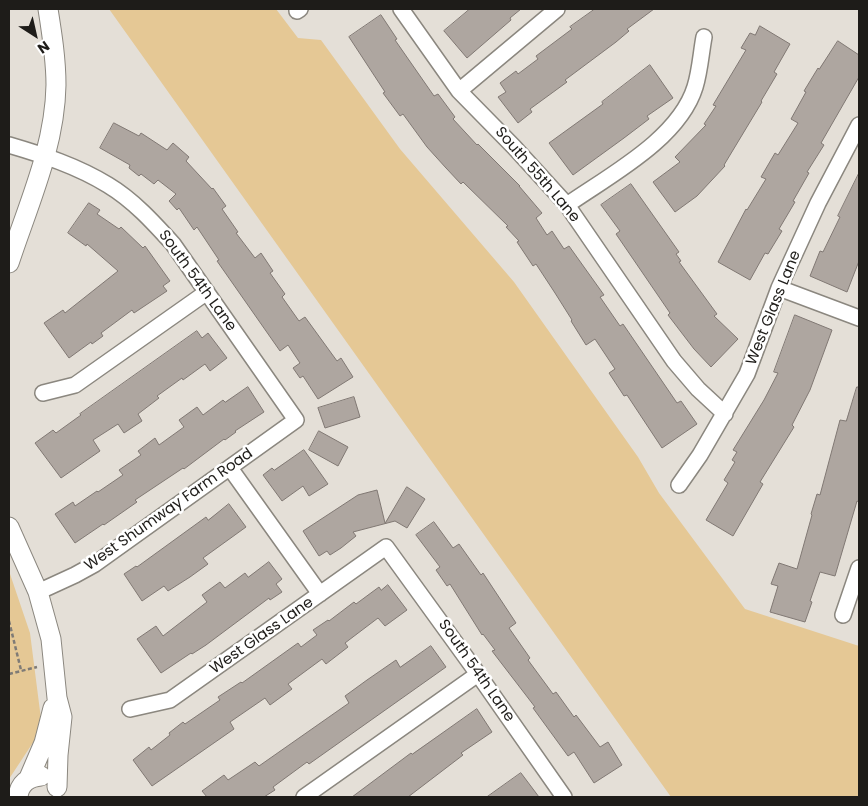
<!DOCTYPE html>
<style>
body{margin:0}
#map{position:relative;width:868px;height:806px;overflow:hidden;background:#e4dfd7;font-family:Poppins,sans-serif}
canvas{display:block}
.frame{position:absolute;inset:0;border:10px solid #1e1c19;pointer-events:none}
.north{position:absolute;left:10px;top:10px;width:50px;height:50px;-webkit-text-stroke:4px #fff;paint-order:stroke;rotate:145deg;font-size:14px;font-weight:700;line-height:20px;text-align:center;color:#1e1c19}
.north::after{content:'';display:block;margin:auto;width:18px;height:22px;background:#1e1c19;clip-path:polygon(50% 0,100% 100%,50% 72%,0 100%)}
</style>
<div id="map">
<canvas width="868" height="806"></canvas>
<div class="frame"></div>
<div class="north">N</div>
</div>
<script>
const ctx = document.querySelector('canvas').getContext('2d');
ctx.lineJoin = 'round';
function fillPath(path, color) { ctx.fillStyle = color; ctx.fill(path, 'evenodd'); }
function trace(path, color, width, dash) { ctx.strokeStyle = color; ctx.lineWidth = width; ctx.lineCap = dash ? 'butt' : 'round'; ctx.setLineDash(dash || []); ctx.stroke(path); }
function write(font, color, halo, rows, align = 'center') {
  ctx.font = font + ' Poppins,sans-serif'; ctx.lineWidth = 5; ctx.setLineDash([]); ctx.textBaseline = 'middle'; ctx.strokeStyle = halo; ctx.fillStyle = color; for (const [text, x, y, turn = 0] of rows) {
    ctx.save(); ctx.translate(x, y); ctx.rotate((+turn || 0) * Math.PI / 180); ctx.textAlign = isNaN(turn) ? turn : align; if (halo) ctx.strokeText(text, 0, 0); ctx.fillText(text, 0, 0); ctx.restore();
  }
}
const green = new Path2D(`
 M109 9H276L298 38 321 40 400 149 514 282 638 457 659 493 745 609 859 646V797H671Z
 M9 571 30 633 41 719 36 738 9 779Z`);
const building = new Path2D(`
 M470 9H521L510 18 511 20 467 58 444 31Z
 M595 9H654L627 29 629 31 616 42 565 80 567 82 530 109 532 112 518 123 498 97 506 92 500 83 516 71 518 74 538 59 536 56 572 29 570 27Z
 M381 15 397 39 395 40 434 96 438 94 455 117 453 119 477 145 478 144 520 186H519L542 213 536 218 547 235 552 231 564 249 569 246 604 295 600 297 620 326 623 324 677 403 681 401 697 424 662 448 627 395 624 396 609 373 615 369 595 339 586 345 571 321 572 320 555 293 536 264 533 266 517 242 519 241 506 227 508 226 463 182 461 184 446 168 427 147 403 114 400 116 383 93 385 92 349 37Z
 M760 26 790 44 774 72 777 74 761 101 762 102 724 165 725 166 697 196 675 212 653 182 680 162 675 157 706 125 704 124 716 106 713 105 746 50 741 48 750 33 755 35Z
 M838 41 859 55V77L821 143 824 145 807 172 809 173 793 201 795 202 779 229 782 231 768 254 765 253 750 280 718 262 746 209 747 210 766 179 761 177 775 153 778 155 798 123 791 119 806 92 804 91 818 68 819 69Z
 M650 65 673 98 647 116 649 119 624 138 573 175 549 143 603 104 602 102Z
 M114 123 139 136 141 133 167 150 173 143 189 157 186 161 212 189 213 188 226 206 222 209 238 232 236 233 255 258 261 253 273 271 270 273 285 294 282 297 299 321 305 317 337 361 341 358 353 377 318 399 303 376 300 378 293 368 300 363 288 345 280 351 217 261 219 260 197 227 194 230 179 208 177 210 169 201 176 194 158 180 154 184 141 174 139 176 129 168 130 165 100 148Z
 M859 173V261L847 292 810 276 820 251 823 252 840 217 838 216Z
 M631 184 679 252 676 254 681 261 679 262 717 314 714 316 738 339 711 367 694 349 668 315 670 313 616 234 620 231 601 205Z
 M89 203 100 210 97 214 119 229 121 227 143 248 145 246 170 281 163 286 167 291 134 313 132 310 101 333 103 336 92 344 91 342 69 358 44 323 63 310 65 313 118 271 87 244 86 246 68 233Z
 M795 315 832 330 810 390 792 425 794 427 760 482 763 484 733 536 706 520 728 483 724 480 735 462 732 460 737 452 733 450 764 400 778 373 774 372Z
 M197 331 202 338 208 333 227 358 210 371 205 364 183 380 182 378 157 396 159 398 138 414 142 421 124 433 118 424 93 440 100 451 61 478 35 443 53 430 56 433 81 415 80 414Z
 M248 387 264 412 235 431 236 432 225 440 224 439 184 469 183 468 135 500 137 502 104 525 103 524 75 543 55 514 73 502 75 506 97 491 98 492 123 475 119 470 141 455 138 451 155 438 159 445 184 427 179 420 197 407 203 415 223 400 225 402Z
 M857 387H859V502L857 501 835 576 820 572 810 601 812 602 805 622 770 612 778 586 771 584 779 563 797 569 812 515 811 514 817 494 820 495 840 420 846 421Z
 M354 397 360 417 325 428 318 408Z
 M319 431 348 447 338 466 309 450Z
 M304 450 328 484 309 496 303 486 282 501 263 475 272 468 274 470Z
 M407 487 425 499 407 528 395 521 353 532 356 536 341 548 330 555 327 551 319 556 303 531 358 495 377 490 385 523Z
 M229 504 246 527 203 558 208 564 190 577 168 591 164 586 142 601 124 574 136 566 137 567 206 517 208 520Z
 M434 522 453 548 459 544 481 575 483 573 516 623 509 628 530 658 528 660 553 694 556 692 574 717 576 715 600 747 608 742 622 765 594 783 574 752 568 756 533 708 535 707 492 651 495 650 483 634 482 635 450 584 447 586 436 570 440 567 416 535Z
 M269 562 282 579 276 584 282 592 270 600 269 598 206 645 192 654 191 653 161 673 137 639 156 626 163 636 207 602 202 595 220 582 225 588 245 573 248 577Z
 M388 585 407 610 385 626 378 618 345 643 348 647 326 664 322 659 288 684 292 689 270 705 265 698 230 722 234 729 152 786 133 760 149 747 151 750 170 735 169 733 183 722 185 724 220 700 218 697 241 682 242 683 298 643 301 647 317 635 313 630 328 620 329 621 354 602 356 604 379 587 381 590Z
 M431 646 446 667 309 764 307 762 273 787 275 790 264 797H207L202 791 224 775 228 780 255 762 259 766 349 703 345 696 367 680 396 660 400 667Z
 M477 709 492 732 461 753 463 755 408 797H352L411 753 412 754Z
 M521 773 539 797H487Z`);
const path = new Path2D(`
 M9 621 21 670
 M9 674 37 667`);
const minor = new Path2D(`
 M401 9 459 91 514 147 567 205 674 361 698 389 725 414
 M297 11 300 9
 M459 91 557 9
 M9 145C43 155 77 166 108 185 133 200 153 222 173 244L296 420 95 564 75 575 38 592
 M567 205C610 175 679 139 695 87 700 71 701 53 704 37
 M779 288 859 318
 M43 393 75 385 207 292
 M230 468 320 594
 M679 485 700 455 747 374 779 288 818 203 859 125
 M843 615 859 568
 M130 709 170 700 386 547 478 674 564 797
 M304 797 478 674`);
const tertiary = new Path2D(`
 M9 263C28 205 55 147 56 85 56 59 52 34 48 9
 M9 527 38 592 51 639 57 698 62 717 58 755 57 787
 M29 778 44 743 53 708
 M18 797C19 784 28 777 41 776`);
const streetNames = [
 ["South 55th Lane",537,175,49],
 ["South 54th Lane",197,281,54],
 ["West Glass Lane",774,308,-68],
 ["West Shumway Farm Road",169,510,-35],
 ["West Glass Lane",262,636,-35],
 ["South 54th Lane",476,671,55]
];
fillPath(green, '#e5c895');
fillPath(building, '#aea6a0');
trace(building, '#807873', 1);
trace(minor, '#8b877f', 18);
trace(tertiary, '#8b877f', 21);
trace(path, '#7f7b76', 2.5, [4, 2.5]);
trace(minor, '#fff', 15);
trace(tertiary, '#fff', 19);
write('15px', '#1e1c19', '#fff', streetNames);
</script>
